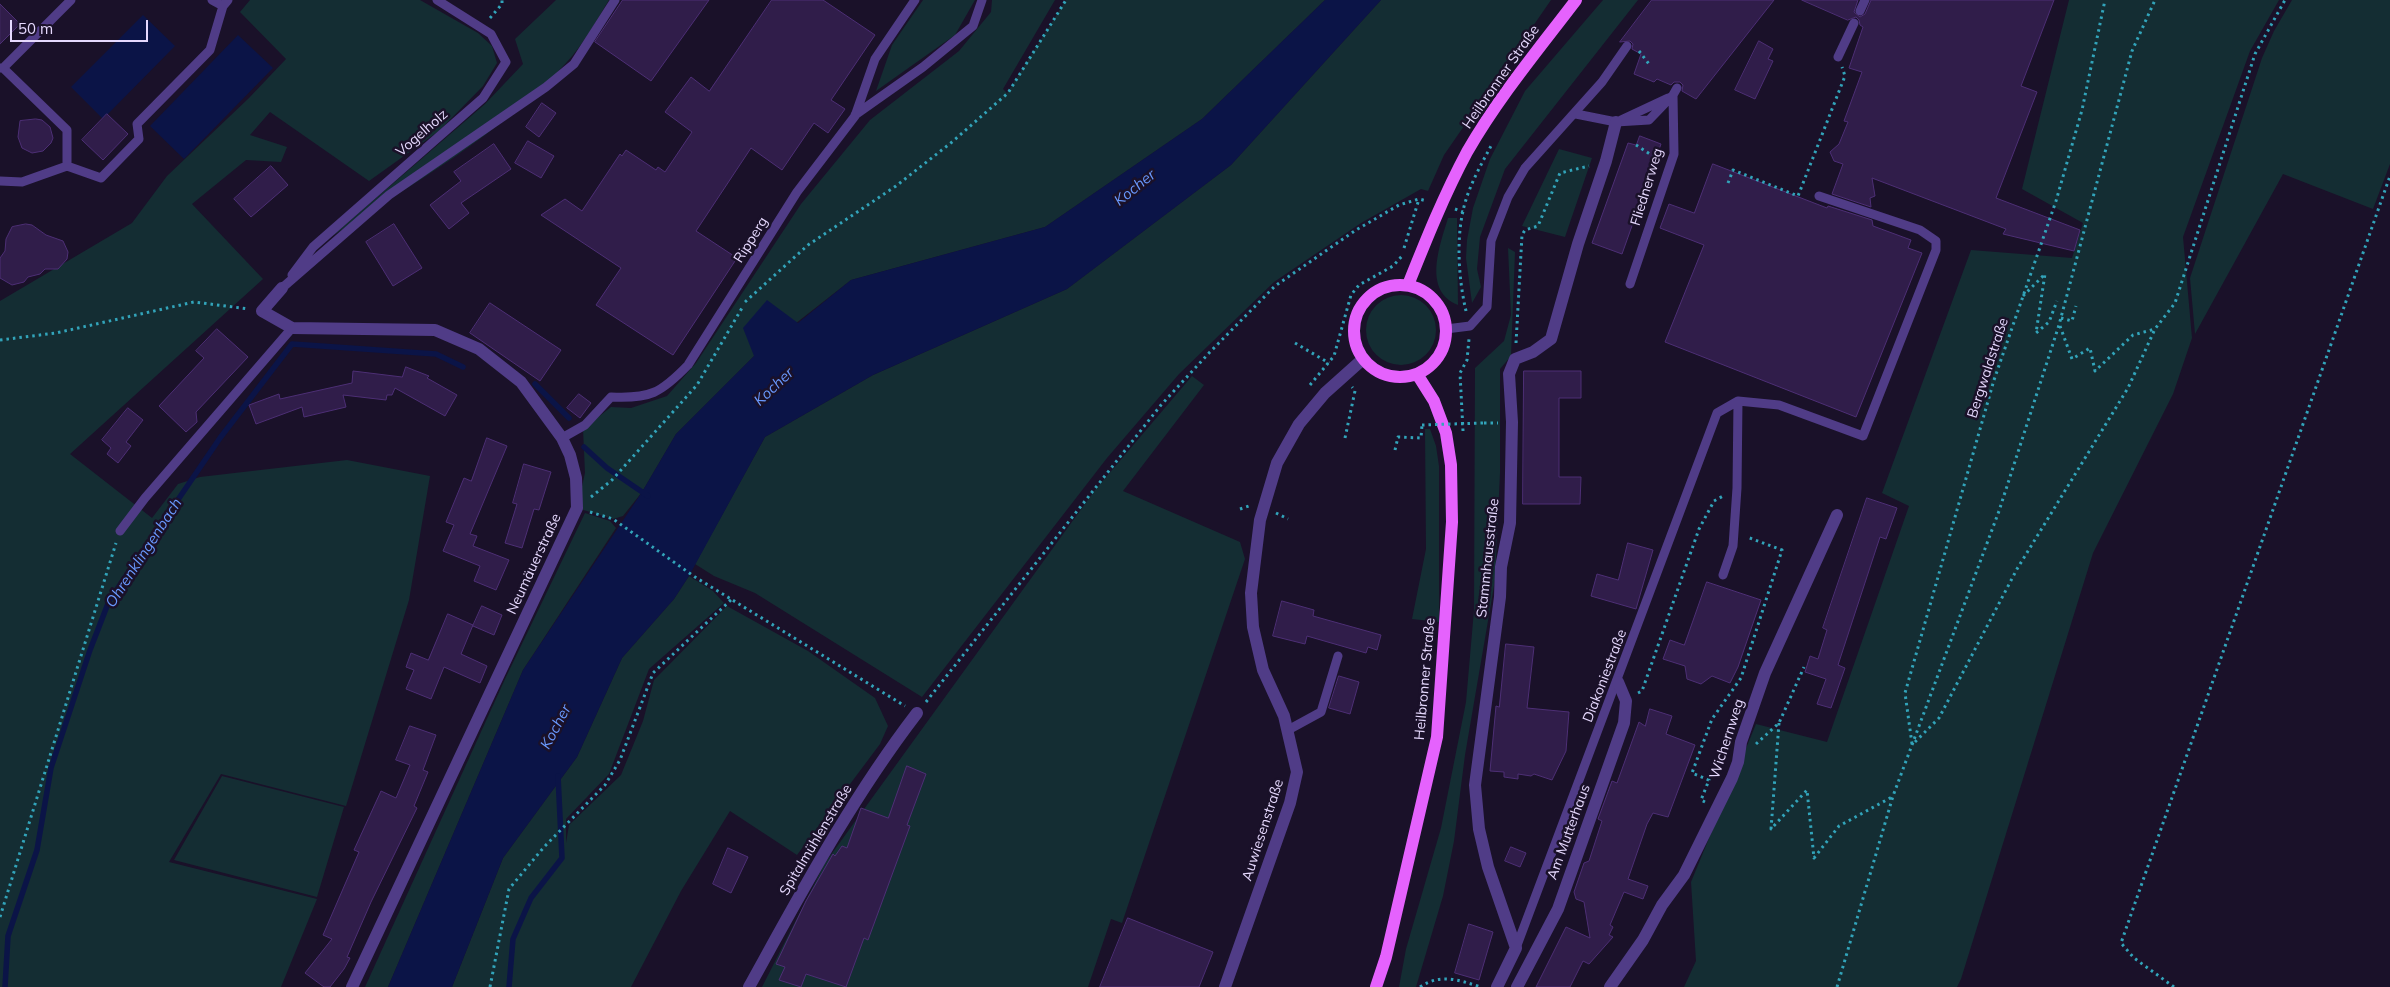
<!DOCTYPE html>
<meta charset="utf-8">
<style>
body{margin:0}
#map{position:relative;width:2390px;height:987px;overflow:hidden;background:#1a1129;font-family:Mulish,sans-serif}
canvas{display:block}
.scale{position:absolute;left:10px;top:20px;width:138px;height:22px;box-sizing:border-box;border:2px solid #e6d9fe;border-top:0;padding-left:6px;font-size:15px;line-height:18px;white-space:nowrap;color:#e6d9fe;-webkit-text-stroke:4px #1a1129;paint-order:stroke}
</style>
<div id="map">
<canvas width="2390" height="987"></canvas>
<div class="scale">50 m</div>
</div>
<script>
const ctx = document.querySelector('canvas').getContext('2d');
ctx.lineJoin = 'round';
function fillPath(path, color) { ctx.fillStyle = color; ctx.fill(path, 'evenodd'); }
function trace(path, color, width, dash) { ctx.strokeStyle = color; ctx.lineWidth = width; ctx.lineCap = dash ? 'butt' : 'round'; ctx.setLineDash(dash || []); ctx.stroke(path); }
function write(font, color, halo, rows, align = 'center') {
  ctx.font = font + ' Mulish,sans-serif'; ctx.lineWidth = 5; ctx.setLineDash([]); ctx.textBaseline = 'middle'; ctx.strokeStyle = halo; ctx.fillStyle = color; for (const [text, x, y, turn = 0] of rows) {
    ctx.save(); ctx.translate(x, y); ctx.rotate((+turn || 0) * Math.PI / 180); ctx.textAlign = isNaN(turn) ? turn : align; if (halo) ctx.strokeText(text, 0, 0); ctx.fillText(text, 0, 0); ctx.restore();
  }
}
const green = new Path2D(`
 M250 0H420L478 33 492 46 497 63 483 86 439 131 369 181 270 112 250 135 287 147 281 162 246 160 192 204 263 279 70 454 152 518 178 484 200 477 347 460 430 476 409 600 346 806 221 774 169 862 317 899 281 987H0V301L132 223 167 176 249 98 286 59 240 12Z
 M556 0H609C596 21 583 45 566 63 501 135 411 184 331 237L485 104 523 64 515 39Z
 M923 0H975L955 35 876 91 892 45Z
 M992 0H1055L1003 89 1007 93 1066 0H1325L1202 119 1045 227 851 280 754 356 676 434 642 492 623 516 613 519 577 508 585 473 583 429 611 407 631 408 667 396 696 363 801 204 870 120 959 51 991 12Z
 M1381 0H1551L1444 155 1428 191 1421 189 1361 223 1274 282 1179 374 1107 458 922 697 755 593 714 576 695 564 765 437 873 375 1067 289 1231 165Z
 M1603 0H1638L1505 169 1480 237 1477 269 1481 287 1472 303 1466 258 1467 240 1473 208 1490 159 1525 91Z
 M2069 0H2279L2250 51 2183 237 2192 338 2173 394 2093 553 1961 979 1957 987H1684L1696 961 1691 882 1756 724 1827 742 1909 506 1882 493 1971 250 2072 258 2083 223 2022 189Z
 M2292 0H2390V164L2373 209 2283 174 2195 334 2190 278 2262 58 2274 31Z
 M1559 149 1592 158 1565 237 1522 226Z
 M1448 218H1457L1458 305C1422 291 1440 245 1448 218Z
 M1508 248 1515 252 1511 356 1500 369V473L1495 580 1465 755 1454 841 1443 896 1416 987H1399L1406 949 1441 828 1466 702 1474 610 1475 368 1504 341 1511 315Z
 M1366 330a35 35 0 1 1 70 0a35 35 0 1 1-70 0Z
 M1192 376 1204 385 1123 491 1240 542 1245 559 1122 923 1111 919 1088 987H762L825 863 1095 490Z
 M1425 429H1430L1436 446 1439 466V622L1412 619 1426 549Z
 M585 513 610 521 616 528 523 670 388 987H365L505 679Z
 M689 576 713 591 724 603 649 669 609 774 566 819V843L569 825 621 775 643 721 654 680 727 606 808 651 875 698 888 726 880 744 797 855 730 811 681 891 631 987H452L503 858 577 757 622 658 674 599Z
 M222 776 344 807 317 897 174 860Z`);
const water = new Path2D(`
 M1325 0H1381L1231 165 1067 289 873 375 765 437 689 576 674 599 622 658 577 757 503 858 452 987H388L523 670 642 492 676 434 754 356 743 328 767 300 798 323 851 280 1045 227 1202 119Z
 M143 15 175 46 103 119 71 87Z
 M238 35 273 68 184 159 150 126Z`);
const stream = new Path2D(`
 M535 384 569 418
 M584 447 607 468 648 496
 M5 987 8 936 37 850 51 768 90 650 109 601 220 438 292 344 436 354 463 367
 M509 987 513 939 531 898 562 858 558 776`);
const building = new Path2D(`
 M623 0H709L651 81 595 42Z
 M772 0H823L875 35 831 100 845 109 828 133 814 123 782 170 751 148 696 231 737 258 673 355 596 305 621 268 541 215 565 199 582 211 620 154 622 156 626 150 656 170 658 167 665 172 692 132 665 112 691 77 709 91Z
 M1652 0H1774L1696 99 1682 91 1683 85 1680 82H1674L1671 85 1657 79 1654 82 1634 74 1641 54 1632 49 1633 44 1630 41 1620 42Z
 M1802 0H1858L1854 12 1860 17 1865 14 1871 0H2054L2021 86 2037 92 1996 198 2080 230 2074 251 2003 234 2006 229 1872 178 1875 196 1870 198 1871 207 1832 194 1843 164 1834 161 1830 152 1839 144 1848 122 1844 121 1862 72 1849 68 1863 27 1860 25 1859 20 1856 17 1848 20Z
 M0 4 20 24 0 44Z
 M1759 41 1773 49 1768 59 1773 61 1755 99 1735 90Z
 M542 103 556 113 539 137 526 127Z
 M107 114 128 134 103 160 82 140Z
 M36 119 42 120 50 127 53 138 51 143 43 151 32 153 22 148 18 137 20 121Z
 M1640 136 1661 144 1622 254 1592 243 1628 143 1636 145Z
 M528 141 554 156 541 178 515 163Z
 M494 144 511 169 461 203 469 213 449 229 430 205 461 181 454 172Z
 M1713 164 1827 208 1828 206 1872 220 1873 226 1911 240 1908 248 1922 253 1856 417 1665 342 1704 245 1660 228 1669 204 1694 213Z
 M271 166 288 185 251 217 234 199Z
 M26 224 32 225 46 235 63 241 68 252 67 259 58 269H45L40 274 28 277 24 282 12 285 0 278V258L5 251 6 239 12 227Z
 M394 224 422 268 393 286 366 242Z
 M490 303 561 350 540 381 470 333Z
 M217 329 248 357 196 412 197 422 186 432 159 406 204 358 196 351Z
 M406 367 429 376 427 378 457 395 445 416 395 388 392 395H387L386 400 343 395 346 407 304 417 302 407 256 424 249 405 279 394 280 399 352 383 353 371 402 377Z
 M1524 371H1581V398H1559V477H1581L1580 504H1523Z
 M579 394 591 403 580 418 567 408Z
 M128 408 143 420 126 442 131 446 118 463 107 454 111 448 102 440Z
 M487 438 507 446 470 534 477 536 473 546 509 560 496 590 474 581 480 566 443 551 454 525 446 522 464 478 471 481Z
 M524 464 551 472 539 510 534 509 522 548 505 543 517 504 513 503Z
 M1867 498 1897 508 1886 539 1880 537 1838 665 1845 668 1831 708 1817 704 1826 679 1805 672 1810 656 1818 659 1827 630 1823 628Z
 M1628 543 1653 550 1636 609 1591 596 1597 574 1618 580Z
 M1707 582 1761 600 1738 667 1730 683 1712 676 1701 684 1687 679 1685 666 1663 659 1670 640 1684 645Z
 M1282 601 1314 610 1313 616 1381 635 1377 650 1368 647 1366 653 1307 636 1305 644 1273 636Z
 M482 606 502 615 494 635 473 626Z
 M448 614 473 625 461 654 487 666 480 683 444 667 431 699 406 689 414 670 406 667 411 653 428 660Z
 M1506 644 1534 647 1527 708 1569 712 1566 751 1552 780 1534 774 1531 776 1518 774V779L1504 777V772L1490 771 1496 706 1499 707Z
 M1339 676 1359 682 1350 714 1329 708Z
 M1650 709 1672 716 1666 734 1695 745 1668 817 1653 813 1647 824 1628 879 1648 886 1643 899 1624 892 1610 925 1613 927 1609 935 1613 937 1589 964 1583 961 1570 987H1536L1566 927 1590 938 1584 902 1576 899 1574 892 1584 863 1589 861 1602 821 1598 819 1612 781 1617 783 1639 722 1645 726Z
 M410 726 436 735 423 770 428 772 414 806 417 808 371 902 347 957 350 958 344 969 330 987H324L305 973 332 939 323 935 359 852 354 850 381 791 396 798 410 765 396 760Z
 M907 766 926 774 907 825 910 826 868 940 864 938 846 987 806 974 801 987 779 980 785 967 776 964 806 901 833 854 835 856 842 846 847 848 861 808 888 818Z
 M1511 847 1526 853 1520 867 1505 861Z
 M728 848 748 857 731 893 713 884Z
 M1128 918 1213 952 1199 987H1100Z
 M1469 924 1493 932 1479 980 1455 973Z`);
const path = new Path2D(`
 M490 18 502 4V0
 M1639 51 1649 64
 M1636 145 1656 158
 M1728 183 1733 170 1798 196 1845 76 1842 67
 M1455 209 1463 212
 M1404 248 1419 199
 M2023 296 2045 274 2036 333 2049 322 2057 301
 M745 302 808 245 896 186 952 142 1008 93 1066 0
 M1466 311C1459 281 1456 242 1463 211 1468 187 1481 165 1492 144
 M2061 318 2072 321 2076 306
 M2060 326 2072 359 2090 348 2095 371 2133 335 2155 329
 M0 340 56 333 194 302 249 309
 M1295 343 1329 363
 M1516 343 1522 235 1525 230 1538 226 1560 173 1589 166
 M1310 385 1334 356 1351 295 1359 285 1393 266 1402 256
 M1484 423H1498
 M1463 431 1460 373 1467 360 1469 339
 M1345 438 1355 391 1352 387
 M1395 450 1398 437 1421 438 1422 425
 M591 497 612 480 697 385 742 308
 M1240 509 1249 506
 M590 512 613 519 695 577 905 706
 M1276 513 1288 519
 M1638 693 1642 691 1699 529 1714 501 1723 496
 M926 702 1161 405 1209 353 1275 286 1356 230 1399 205 1419 199 1427 201
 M1779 723 1771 829 1807 790 1814 858 1839 826 1892 797
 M1915 742 1939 718 2017 569 2128 388 2155 329 2175 303 2255 54 2285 0
 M1756 744 1779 723 1804 667
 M1912 744 1905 693 1994 380 2056 201 2082 110 2105 0
 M1705 802 1701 800 1709 780 1692 773 1712 719 1741 678 1782 550 1747 537
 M0 917 116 543
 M490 987 509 889 544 847 605 785 620 760 653 673 733 598
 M1420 987C1441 973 1458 980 1481 987
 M1837 987 1893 796 1999 511 2059 325 2132 51 2155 0
 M2174 987 2134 958 2121 943 2390 176`);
const lane = new Path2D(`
 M212 0 223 6
 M1860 11 1865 0
 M1838 57 1854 23
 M0 68H3L71 0
 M3 68 67 130V166
 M1576 114 1616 122 1649 120 1673 95 1677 88
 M855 115 923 67 973 26 982 0
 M1621 120 1668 98
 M0 181 22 182 67 166 101 178 139 139 137 124 210 50 223 6 228 0
 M292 275 313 247 483 98 506 62 491 34 437 0
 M1630 284 1674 154 1673 95
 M282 288 389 195 546 87 574 64 615 0
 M1446 329 1470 326 1487 307 1491 241 1508 197 1525 168 1602 82 1627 46
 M1738 401 1779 405 1863 436 1936 250V241L1920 230 1819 196
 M562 438 585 425 611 397C650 399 661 393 688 365L797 192 855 116 875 59 915 0
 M120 531 145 498 292 328
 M1288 730 1321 712 1338 656
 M1516 948 1717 413 1738 401 1737 488 1733 546 1723 575`);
const street = new Path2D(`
 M282 288 262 311 292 328 435 330 479 349 521 382 562 438 570 455 576 478 577 508 352 987
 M749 987C801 893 851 799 917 713
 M1225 987 1290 803 1297 772 1284 716 1263 670 1253 627 1251 593 1260 520 1277 463 1299 424 1325 393 1363 359
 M1497 987 1516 948 1488 867 1479 829 1475 785 1500 597 1501 567 1510 523 1512 422 1509 374 1515 359 1533 352 1551 339 1578 244 1606 161 1616 122
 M1517 987 1558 909 1624 723 1626 701 1618 682
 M1610 987 1643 940 1662 905 1684 875 1732 778 1738 762 1741 742 1765 673 1837 515`);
const primary = new Path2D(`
 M1408 285C1426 240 1444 195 1467 152 1498 98 1538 50 1576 0
 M1354 331a46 46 0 1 1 92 0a46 46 0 1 1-92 0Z
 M1376 987 1386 957 1437 737 1452 522 1451 465 1446 433 1434 401 1417 374`);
const pathBridge = new Path2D(`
 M1422 425 1484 423`);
const streetNames = [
 ["Heilbronner Straße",1501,77,-55],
 ["Vogelholz",422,133,-41],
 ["Fliednerweg",1647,187,-73],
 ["Ripperg",751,240,-58],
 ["Bergwaldstraße",1988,368,-72],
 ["Stammhausstraße",1488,558,-84],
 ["Neumäuerstraße",534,564,-65],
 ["Diakoniestraße",1605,676,-69],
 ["Heilbronner Straße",1425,679,-85],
 ["Wichernweg",1727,739,-72],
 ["Auwiesenstraße",1263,830,-72],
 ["Am Mutterhaus",1569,832,-70],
 ["Spitalmühlenstraße",816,840,-59]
];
const waterNames = [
 ["Kocher",1135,188,-39],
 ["Kocher",774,387,-43],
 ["Ohrenklingenbach",144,553,-57],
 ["Kocher",556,727,-62]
];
fillPath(green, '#142d33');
fillPath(water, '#0b1447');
trace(stream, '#0b1447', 5.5);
fillPath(building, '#301d4a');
trace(building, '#4d2f75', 1);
trace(path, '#32a4ba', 3, [2.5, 4]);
trace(lane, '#503c87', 9);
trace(street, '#503c87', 12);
trace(primary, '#e562fd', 12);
trace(pathBridge, '#32a4ba', 3, [2.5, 4]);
write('14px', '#e6d9fe', '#1a1129', streetNames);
write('italic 15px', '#6998fd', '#1a1129', waterNames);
</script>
